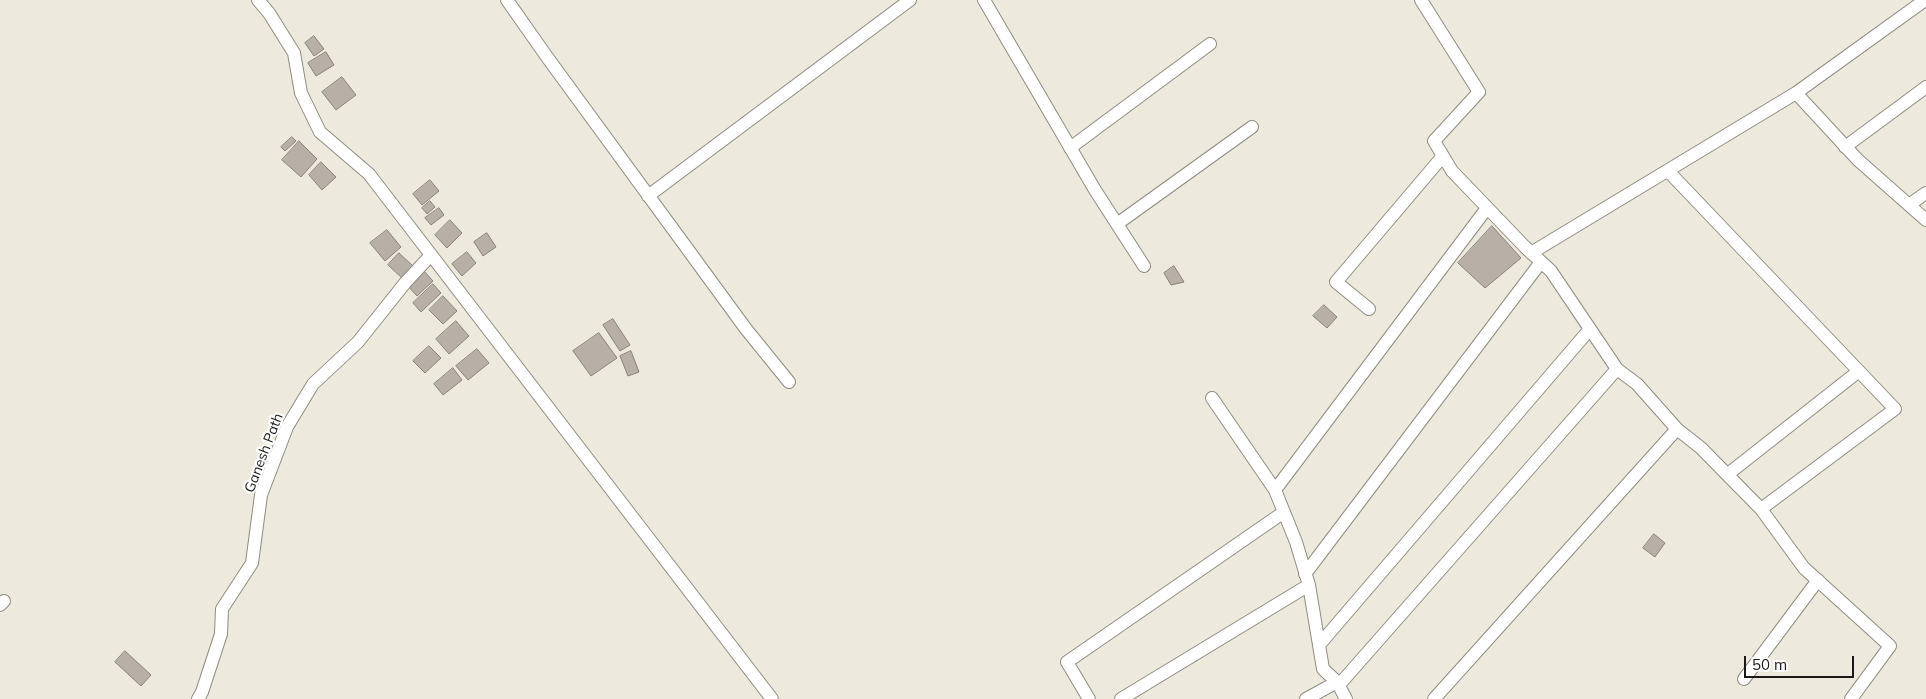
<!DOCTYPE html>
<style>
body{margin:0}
#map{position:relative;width:1926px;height:699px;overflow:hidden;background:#edeadd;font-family:Mulish,sans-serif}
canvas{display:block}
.scale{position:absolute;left:1744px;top:656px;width:110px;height:22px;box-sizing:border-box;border:2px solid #191814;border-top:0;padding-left:6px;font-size:15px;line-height:18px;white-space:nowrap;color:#191814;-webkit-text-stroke:4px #fff;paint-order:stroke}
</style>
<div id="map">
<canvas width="1926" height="699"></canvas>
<div class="scale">50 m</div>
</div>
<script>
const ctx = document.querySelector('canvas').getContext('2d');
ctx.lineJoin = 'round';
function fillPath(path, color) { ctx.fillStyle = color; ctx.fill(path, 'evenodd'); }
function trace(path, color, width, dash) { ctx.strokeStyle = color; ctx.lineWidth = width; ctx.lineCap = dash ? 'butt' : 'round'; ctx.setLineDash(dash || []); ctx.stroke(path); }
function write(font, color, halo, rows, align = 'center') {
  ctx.font = font + ' Mulish,sans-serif'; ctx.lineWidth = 4.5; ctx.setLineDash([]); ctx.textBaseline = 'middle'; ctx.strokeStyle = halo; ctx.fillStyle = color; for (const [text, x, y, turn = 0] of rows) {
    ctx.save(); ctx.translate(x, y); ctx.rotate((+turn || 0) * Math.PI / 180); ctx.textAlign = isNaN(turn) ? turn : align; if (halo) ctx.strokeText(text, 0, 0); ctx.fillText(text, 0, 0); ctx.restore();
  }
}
const building = new Path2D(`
 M314 36 324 49 314 56 305 43Z
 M326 52 334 65 316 76 308 63Z
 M342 77 356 95 336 110 322 92Z
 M292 137 296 141 285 151 281 147Z
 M299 141 317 159 301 177 282 160Z
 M321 162 336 177 322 190 309 175Z
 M430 180 439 191 422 205 413 194Z
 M430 201 435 207 427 214 422 208Z
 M439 208 444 215 431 225 425 218Z
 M450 220 462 233 447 248 435 235Z
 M1492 226 1521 258 1485 288 1458 263Z
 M387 230 401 247 385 261 370 243Z
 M487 233 496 247 483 256 474 242Z
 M467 252 476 263 462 276 452 264Z
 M399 253 413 266 402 278 388 265Z
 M1174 266 1184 282 1171 285 1164 273Z
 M422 269 433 281 417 296 406 284Z
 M433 284 441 293 421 312 413 303Z
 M443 296 457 311 443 324 429 310Z
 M1324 305 1337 317 1327 328 1313 316Z
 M613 319 630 345 620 351 603 325Z
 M456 321 469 336 449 354 436 339Z
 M599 333 617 358 591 376 573 351Z
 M429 346 441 358 425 373 413 361Z
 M477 349 489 363 468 380 456 366Z
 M631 351 639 372 628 376 620 356Z
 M453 368 462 380 443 395 434 384Z
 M1654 534 1665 543 1655 557 1643 548Z
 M125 651 151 675 141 686 115 662Z`);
const minor = new Path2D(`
 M258 0 269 13 294 53 301 93 320 132 369 174 772 699
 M507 0 547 57 746 329 789 382
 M984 0 1095 190 1144 266
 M1421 0 1479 92 1434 141 1452 171 1525 247 1551 271 1617 369 1637 384 1677 429 1701 448 1761 509 1895 409 1668 171
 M1796 93 1858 160 1926 220
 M1845 147 1926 87
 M1070 148 1210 44
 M648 196 910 0
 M1909 205 1926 193
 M1117 224 1252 127
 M1531 253 1796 93 1925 0
 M1369 309 1336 282 1443 156
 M1212 398 1275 490 1296 542 1309 585 1323 669 1337 682 1346 699
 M1728 474 1859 371
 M1275 490 1487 208
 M1761 509 1804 568 1890 646 1851 699
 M1305 574 1541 262
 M0 605 4 601
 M1319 645 1590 329
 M1744 679 1818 580
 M1339 685 1617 369
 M198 699 202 692 221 634 222 609 252 563 261 495 287 427 313 384 358 342 405 283 431 255
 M1089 699 1067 662 1284 512
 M1121 699 1309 585
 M1306 699 1337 682
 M1434 699 1677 429`);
const streetNames = [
 ["Ganesh Path",264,453,-69]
];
fillPath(building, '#b8b0a6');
trace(building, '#888177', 1);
trace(minor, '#8f8c81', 14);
trace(minor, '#fff', 12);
write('14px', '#191814', '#fff', streetNames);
</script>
